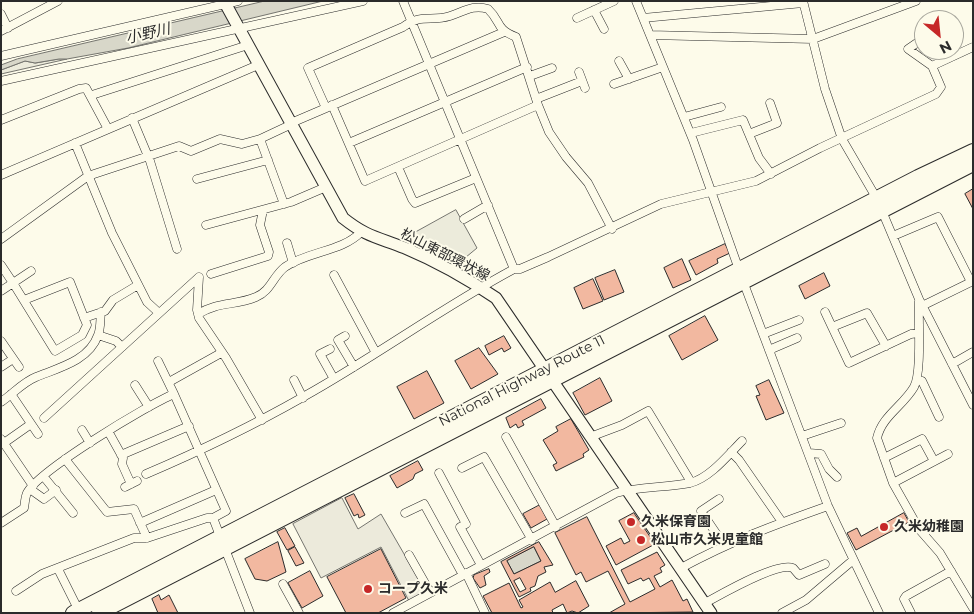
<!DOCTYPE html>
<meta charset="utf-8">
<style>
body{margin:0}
#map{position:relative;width:974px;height:614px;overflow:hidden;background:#fdfbea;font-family:Montserrat,sans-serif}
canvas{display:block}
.frame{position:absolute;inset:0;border:2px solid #2b2b2b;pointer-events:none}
.north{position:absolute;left:914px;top:10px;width:50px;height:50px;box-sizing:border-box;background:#fdfbea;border:1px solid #a9a89e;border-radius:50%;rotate:152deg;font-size:14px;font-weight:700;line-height:20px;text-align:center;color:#2b2b2b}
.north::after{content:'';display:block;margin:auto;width:18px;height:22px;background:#c62828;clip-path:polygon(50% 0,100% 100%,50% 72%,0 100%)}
</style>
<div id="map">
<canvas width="974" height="614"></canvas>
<div class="frame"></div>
<div class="north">N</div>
</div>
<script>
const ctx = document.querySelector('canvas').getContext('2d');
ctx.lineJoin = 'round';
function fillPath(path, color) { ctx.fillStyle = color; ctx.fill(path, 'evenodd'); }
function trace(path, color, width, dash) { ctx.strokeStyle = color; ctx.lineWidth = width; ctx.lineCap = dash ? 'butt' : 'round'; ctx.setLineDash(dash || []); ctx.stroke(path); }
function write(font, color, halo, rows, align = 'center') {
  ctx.font = font + ' Montserrat,"Noto Sans JP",sans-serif'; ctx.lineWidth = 4; ctx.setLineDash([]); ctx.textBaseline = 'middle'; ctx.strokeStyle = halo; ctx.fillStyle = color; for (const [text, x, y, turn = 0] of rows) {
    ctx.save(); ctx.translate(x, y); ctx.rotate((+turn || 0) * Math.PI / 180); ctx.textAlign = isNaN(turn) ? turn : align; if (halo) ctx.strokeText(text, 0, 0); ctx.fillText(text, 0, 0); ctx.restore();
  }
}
const green = new Path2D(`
 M59 59H67L1 74V70L25 61 35 63Z
 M456 210 477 248 454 267 398 242Z`);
const parking = new Path2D(`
 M342 498 358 529 381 514 426 592 409 601 381 547 321 578 293 524Z`);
const water = new Path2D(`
 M265 1H323L128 48 67 59H59L35 63 25 61 1 70V65L17 59Z
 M534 547 541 561 514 574 507 561Z`);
const building = new Path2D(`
 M973 189V209L965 194Z
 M725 244 730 253 717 259 718 263 696 275 689 261Z
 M682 259 691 280 673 288 664 268Z
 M615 270 624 292 604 300 595 278Z
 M824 273 830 286 805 299 799 286Z
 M593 279 603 301 583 309 574 288Z
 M705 316 718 340 682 360 669 336Z
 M504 336 511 348 504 352 502 348 489 355 485 346Z
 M479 348 498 374 471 389 455 361Z
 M427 371 444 403 414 419 397 387Z
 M600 378 612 401 585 415 573 393Z
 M769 380 784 413 766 420 756 396 760 395 756 386Z
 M541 399 546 408 522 421 524 425 518 428 516 424 510 428 506 418Z
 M571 419 589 450 583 454 584 457 556 471 553 465 557 463 543 440 558 431 556 427Z
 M418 461 423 470 415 474 413 479 397 488 390 476Z
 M354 494 365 515 359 518 358 514 354 516 345 498Z
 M540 505 547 519 531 528 523 514Z
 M634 513 655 544 616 565 606 546 621 538 624 544 630 541 619 521Z
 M904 513 909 522 856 550 847 533 857 528 861 536Z
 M587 517 630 602 655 589 649 578 643 581 641 578 628 584 621 570 657 552 665 565 660 568 662 572 654 576 660 587 672 580 683 601 687 599 693 612 609 613 625 604 608 571 586 582 581 572 576 575 555 533Z
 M285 528 295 546 287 550 277 532Z
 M278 542 286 572 267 581 255 579 245 559Z
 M539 542 553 565 544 567 546 572 538 576 535 586 530 588 531 591 519 597 501 562ZM534 547 541 561 514 574 507 561ZM520 578 526 589 520 592 514 581Z
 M295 547 304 563 296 566 288 551Z
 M381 549 406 598 378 613H346L327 577Z
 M489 569 490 572 484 576 486 585 480 588 473 578 474 575Z
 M310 571 323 596 302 608 288 583Z
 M576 581 589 606 578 613 572 611 567 613 563 604 552 610 553 613H492L483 596 509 583 521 608 523 607 519 600 550 582 555 592Z
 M159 595 161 600 169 595 178 613H158L152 599Z`);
const street = new Path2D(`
 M403 1 514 269
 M636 1 693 140 743 281 828 506 879 613
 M803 1 825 89 842 139 877 199 919 299 973 405
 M594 10 604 29
 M1 14 8 28
 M577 18 614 1
 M643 18 803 3
 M1 31 58 1
 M650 35 813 39 916 1
 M924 38 908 49 932 66
 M1 56 238 1
 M619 61 629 79
 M579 72 585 88
 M530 76 552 68
 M1 81 363 1
 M614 84 663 67
 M92 95 248 45
 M536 99 582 81
 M332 105 365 181 538 105
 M326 108 308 68 403 27C421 13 431 22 450 16 463 12 473 4 488 9 502 22 494 28 516 37L538 105 549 132 566 157 588 183 612 229
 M684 117 721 107
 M132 118 150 161 177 249
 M1 120 79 89 86 88 108 129
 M291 123 504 32
 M691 133 743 120 759 158 771 174
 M749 134 777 123 770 103
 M260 139 284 204
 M75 143 112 233 147 302 159 313
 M349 143 527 67
 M398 167 412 199 415 203 476 178
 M1 175 258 65
 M197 179 268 160
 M464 219 488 205
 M206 225 291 202 326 187
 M893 236 938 217 971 282
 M1 239 88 176 179 146 191 151 220 139 242 144 260 139 292 124
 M287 243 293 263
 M1 265 13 283 1 291
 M211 274 268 256 269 252 260 225 263 210
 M334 275 376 353
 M199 277 197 310 199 318 226 358 262 420
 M24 300 70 282 87 325 82 335 55 351 13 283 31 271
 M919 301C918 320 922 373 914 387 903 406 882 416 877 438L893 483 919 529 940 553 973 608
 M922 306 973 281
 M825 312 849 363 911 334 918 333
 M198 314C219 301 235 306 256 297 271 291 273 276 285 267 308 251 342 252 361 232
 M84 318 105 311 113 300 138 285
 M832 327 867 313 886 346
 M763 334 799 320
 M98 335 116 341 122 347
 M345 336 338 340 354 367
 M1 341 19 367
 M330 349 320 354 334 379
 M769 350 797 338
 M158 361 174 394
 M952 364 973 352
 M1 367 13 359
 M294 380 303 398
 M917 380 922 381 939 417
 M169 382 221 353
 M135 385 149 407
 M11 394 38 434
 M1 402C13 394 23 382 36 377 58 368 89 361 98 335 101 328 100 319 101 312
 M44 418 199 277
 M82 430 90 443
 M108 431 123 458 122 464 131 484
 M802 436 841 423
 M506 437 556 527
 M590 437 622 425 648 411 691 482
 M1 439 33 486
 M4 443 31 424
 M731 452 739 460 782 522
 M809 453 821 454 829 469 837 477
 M121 455 189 426
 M884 458 922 439 934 461
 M65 459 107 512 134 509 147 538
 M462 468 484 457 532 540
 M439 473 466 524 460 527 481 565
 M146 474C200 451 252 426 303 397 375 357 441 308 514 269H520L548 257 661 204 756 181 820 148 936 94 941 87 932 66 973 47
 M44 477 73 513
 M893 483 948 454
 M125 487 137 481
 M30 489 44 499 56 490
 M719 499 701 511 724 545
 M405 513 424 504 463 575
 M1 523 24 508C25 503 25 497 27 493 38 471 149 404 174 394L226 511 213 518 250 613
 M140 523 216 490
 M409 555 430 592
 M681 568C731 541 774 525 828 506
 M58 569 80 613
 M466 573 485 613
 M283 584 299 613
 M16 591 42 574 134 538H147L207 518H213
 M705 603C720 595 778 561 793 568L799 575 825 564
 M393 613 616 493C640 486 665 488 690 483 710 478 728 455 742 441
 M782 613 806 600 852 561
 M911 613 904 599 906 596 951 571`);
const primary = new Path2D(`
 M224 1 343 218C367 237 377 237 405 248 436 261 468 279 496 298L711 613`);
const highway = new Path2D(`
 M73 613 918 177 973 151
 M99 613 973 164`);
const markers = [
 [631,522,5,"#c62828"],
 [884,527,5,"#c62828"],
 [641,540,5,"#c62828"],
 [368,589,5,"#c62828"]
];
const streetNames = [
 ["松山東部環状線",445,255,27],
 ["National Highway Route 11",522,381,-27]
];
const poiNames = [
 ["久米保育園",641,522],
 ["久米幼稚園",894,527],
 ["松山市久米児童館",651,540],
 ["コープ久米",378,589]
];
const waterNames = [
 ["小野川",148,34,-13]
];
fillPath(green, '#ecebdb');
trace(green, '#74746e', 1);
fillPath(parking, '#eceadb');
trace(parking, '#74746e', 1);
fillPath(water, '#d8d7c9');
trace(water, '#74746e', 1);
fillPath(building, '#f2b8a0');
trace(building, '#2b2b2b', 1);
trace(street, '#2b2b2b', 9);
trace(primary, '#2b2b2b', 13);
trace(highway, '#2b2b2b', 16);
trace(street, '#fdfbea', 8);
trace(primary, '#fdfbea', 11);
trace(highway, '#fdfbea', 14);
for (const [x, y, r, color] of markers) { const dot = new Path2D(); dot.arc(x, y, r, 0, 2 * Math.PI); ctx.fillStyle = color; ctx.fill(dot); trace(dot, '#fdfbea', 2); }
write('14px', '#2b2b2b', '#fdfbea', streetNames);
write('bold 14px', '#2b2b2b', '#fdfbea', poiNames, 'left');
write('italic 15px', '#2b2b2b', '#fdfbea', waterNames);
</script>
